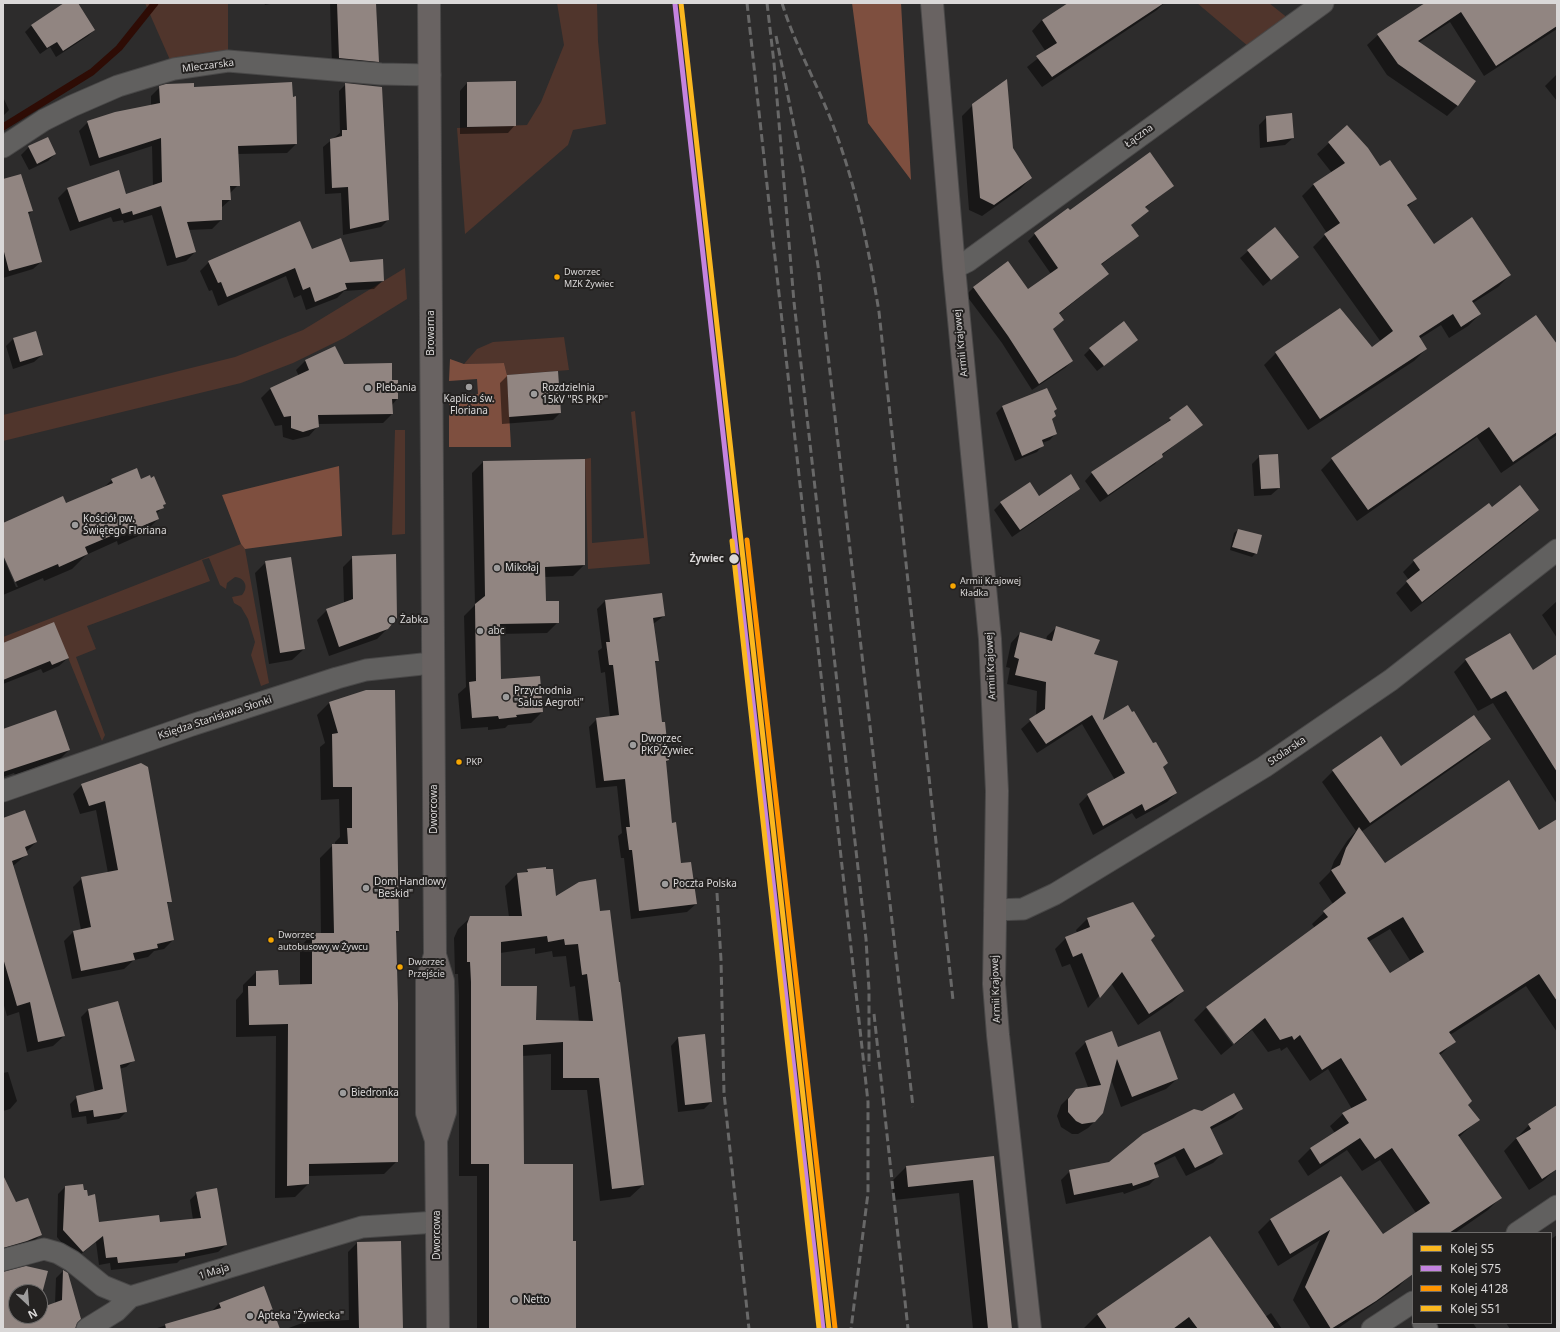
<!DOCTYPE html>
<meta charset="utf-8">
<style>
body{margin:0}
#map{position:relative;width:1560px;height:1332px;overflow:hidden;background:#2d2c2c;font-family:"Noto Sans",sans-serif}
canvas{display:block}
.frame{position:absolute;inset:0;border:4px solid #dad8d8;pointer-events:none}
.legend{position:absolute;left:1412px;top:1232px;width:140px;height:92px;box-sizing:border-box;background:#242221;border:1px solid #6d6b6a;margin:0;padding:5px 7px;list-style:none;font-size:12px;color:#dad8d8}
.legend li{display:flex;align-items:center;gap:8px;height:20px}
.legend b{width:20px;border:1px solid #6d6b6a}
.north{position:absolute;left:8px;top:1284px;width:40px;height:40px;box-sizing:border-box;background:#242221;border:1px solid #6d6b6a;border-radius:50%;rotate:154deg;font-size:11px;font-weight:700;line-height:16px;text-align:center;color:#dad8d8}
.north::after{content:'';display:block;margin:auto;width:14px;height:18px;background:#9d9c9c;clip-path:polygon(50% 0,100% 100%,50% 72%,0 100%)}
</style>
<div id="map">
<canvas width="1560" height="1332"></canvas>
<div class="frame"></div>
<ul class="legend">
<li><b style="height:5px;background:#fbb81f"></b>Kolej S5</li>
<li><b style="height:5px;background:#c483df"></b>Kolej S75</li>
<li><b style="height:5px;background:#ff9500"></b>Kolej 4128</li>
<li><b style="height:5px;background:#fbb81f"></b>Kolej S51</li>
</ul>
<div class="north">N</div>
</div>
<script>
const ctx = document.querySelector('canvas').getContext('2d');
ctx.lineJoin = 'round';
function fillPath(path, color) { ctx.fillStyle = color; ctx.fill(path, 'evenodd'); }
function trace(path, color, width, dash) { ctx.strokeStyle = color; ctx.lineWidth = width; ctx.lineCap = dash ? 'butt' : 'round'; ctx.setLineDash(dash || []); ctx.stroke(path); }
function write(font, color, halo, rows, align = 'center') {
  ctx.font = font + ' "Noto Sans",sans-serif'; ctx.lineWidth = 4; ctx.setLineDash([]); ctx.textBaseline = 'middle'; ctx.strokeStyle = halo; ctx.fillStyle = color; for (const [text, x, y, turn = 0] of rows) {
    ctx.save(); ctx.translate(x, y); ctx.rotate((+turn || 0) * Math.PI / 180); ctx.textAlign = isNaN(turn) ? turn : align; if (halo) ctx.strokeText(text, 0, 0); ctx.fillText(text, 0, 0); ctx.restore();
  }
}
const green = new Path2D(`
 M145 3H228V61L174 69Z
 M557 3H597L598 41 606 124 573 130 568 145 465 234 457 128 527 125 541 102 564 45Z
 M1197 3H1269L1294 23 1255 52Z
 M405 268 407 299 344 338 293 363 241 383 3 441V415L235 357 303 330Z
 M564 337 569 370 507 375 504 363 464 364 477 349 493 342Z
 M635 411 650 564 588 569 585 459 591 458 592 543 644 538 631 412Z
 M395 430H405V534L392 535Z
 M241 544 245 549 269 683 261 686 251 655 255 642 248 619 241 607 234 603 232 597 242 595C249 587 245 578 235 577L227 583 226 589 220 585 209 558 202 560 210 581 87 626 96 649 76 657 105 735 102 741 54 623 3 643V637Z`);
const forest = new Path2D(`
 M852 3H901L911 180 868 123Z
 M450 359 464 364 504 363 507 375 511 447H449V396L478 394 477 379 449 381Z
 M339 466 342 536 245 549 241 544 222 495Z`);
const shadow = new Path2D(`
 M66 3H77L94 30 88 36 56 57 50 47 40 54 25 32 32 25Z
 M264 3H276L265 5Z
 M330 3H376L378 61 371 69 332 65Z
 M1075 3H1164L1157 10 1042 87 1027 67 1046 52 1032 31 1042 20Z
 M1427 3H1557V29L1484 76 1450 22 1418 43 1458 105 1447 116 1387 75 1367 45 1378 35Z
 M1557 74V101L1545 86Z
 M515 82V125L508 133 460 134V91L467 83Z
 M346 84 388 220 381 227 343 235 341 193 325 194 323 147 340 133 339 91Z
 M160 87 193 88 296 144 287 153 237 154 238 185 229 194 230 200 221 208V220L212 229 188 230 195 252 186 261 167 266 152 215 124 223 123 220 113 222 111 217 70 231 58 198 67 189 126 195 153 186 152 146 90 166 79 131 88 122 151 106V96Z
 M3 97 9 110 3 116Z
 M973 105 1012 148 1031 178 1020 189 982 216 969 210 962 116Z
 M1267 117 1293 138 1285 145 1260 148 1259 125Z
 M1329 143 1380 168 1416 199 1407 207 1433 245 1510 275 1498 287 1473 303 1480 314 1468 326 1449 338 1441 325 1419 339 1426 349 1414 361 1308 430 1264 365 1276 353 1372 349 1381 342 1313 247 1327 233 1302 196 1314 184 1332 173 1317 154Z
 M29 147 55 154 48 161 29 170 21 155Z
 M3 180 32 211 28 215 41 262 33 269 3 278Z
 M1173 186 1145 208 1147 211 1130 226 1138 236 1101 265 1100 281 1059 314 1063 320 1052 330 1072 361 1065 368 1032 390 1002 343 966 295 973 288 1028 290 1051 274 1028 241 1035 234 1070 212Z
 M1275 228 1290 264 1263 286 1240 258Z
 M312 250 350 263 383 280 374 289 344 291 337 298 306 310 301 295 294 298 286 276 218 306 212 290 209 291 200 271 209 262Z
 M13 339 42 355 34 362 13 369 6 346Z
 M1137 340 1097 371 1084 355 1090 349Z
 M1557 346V435L1501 473 1477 437 1357 521 1321 470 1332 459Z
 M335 347 343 365 391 381 397 399 392 405V414L383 423 318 424V426L309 436 293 440 283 437 282 425 275 426 261 398 270 389 299 376 296 370 305 361Z
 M507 376 560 413 553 420 502 424 500 383Z
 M1187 406 1201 424 1161 456 1155 464 1100 502 1085 481 1092 473 1162 426Z
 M1002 407 1053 411 1055 416 1051 420 1056 433 1050 440 1042 443 1043 445 1037 452 1015 461 996 413Z
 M1260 456 1279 488 1271 495 1254 496 1252 464Z
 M584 460V565L573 576 544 577 545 602 558 622 547 633 499 634 500 680 542 712 531 723 508 725 505 728 488 730V727L461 729 458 694 466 687 464 616 475 605 472 473 483 462Z
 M151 479 163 507 156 514 158 519 143 534 118 545 117 541 86 555 72 569 44 581 43 578 3 595V557L16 587H18L3 552V524L65 504 103 488 112 480Z
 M1079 488 1071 496 1012 537 994 510 1001 503Z
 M1538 510 1527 521 1411 612 1396 593 1409 580 1403 572 1414 561Z
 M1238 530 1256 553 1252 557 1230 550 1234 533Z
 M353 557 387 629 377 639 329 656 317 620 327 610 344 604 343 567Z
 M266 562 304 649 292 660 269 664 255 573Z
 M661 594 664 616 653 624 658 660 654 664 661 724 668 760 665 763 672 824 680 864 696 904 687 912 631 919 624 858H621L618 836 622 833 617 786 596 788 589 727 597 719 610 717 605 672 601 673 598 651 602 648 597 609 605 601Z
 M1557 601V638L1542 615Z
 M1057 627 1093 654 1102 722 1152 744 1167 763 1162 768 1176 793 1167 802 1136 819 1132 813 1093 835 1079 804 1088 795 1115 780 1082 724 1037 753 1021 729 1036 716 1037 691 1007 684 1010 668 1006 667 1011 643 1020 633 1046 640 1047 636Z
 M3 644 68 658 59 666 43 673 41 669 3 684Z
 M1557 655V804L1493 703 1478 711 1454 672 1466 660 1532 672Z
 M394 691 398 931 395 934 397 1161 384 1174 308 1176V1184L295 1197 275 1198 276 1036 236 1037V1000L243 992V985L256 972 278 986 300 985V947L312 934H321L320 858 333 845H335V842L340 837 339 799 321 800 320 747 325 743 317 715 330 702Z
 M3 731 69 750 61 758 15 775 14 773 3 777Z
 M1489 739 1478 750 1361 832 1384 865 1538 832 1557 820V1032L1526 986 1450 1035 1454 1042 1439 1056 1467 1105 1478 1120 1459 1137 1501 1197 1488 1210 1455 1233H1413V1262L1411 1274 1398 1287 1337 1329H1311L1293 1300 1320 1240 1278 1266 1258 1232 1270 1220 1341 1177 1383 1236 1416 1213 1380 1160 1362 1171 1347 1150 1308 1176 1298 1161 1310 1149 1335 1133 1330 1126 1343 1114 1352 1109 1328 1069 1310 1081 1287 1047 1281 1051 1280 1048 1268 1052 1252 1030 1235 1044 1208 1008H1206L1315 928 1312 924 1333 904 1319 883 1330 872 1334 861 1347 841 1356 831 1322 782 1333 771 1401 767ZM1390 929 1411 962 1390 974 1368 942Z
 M141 764 170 901 166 905 173 940 164 949 154 951 148 957 134 960 124 969 72 979 64 941 73 932 81 930 73 887 82 878 108 873 96 810 80 814 73 794 82 785Z
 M3 818 36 842 26 852V855L13 866 64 1036 53 1046 27 1052 19 1012 7 1016 3 1002Z
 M528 870 555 897 580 883 643 1185 630 1197 600 1201 587 1090H551V1054L522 1056 523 1165 572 1242 575 1329H477V1176H459V995L458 974H455L454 938 458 929 471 917H509L505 886 517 874 525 873ZM535 948V954L552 951 553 957 566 956 570 987 575 986 579 1022 535 1021 500 987V953Z
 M1132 903 1150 940 1183 991 1172 1002 1138 1025 1111 983 1088 1008 1070 964 1062 967 1055 949 1066 938 1077 933 1076 930 1087 919Z
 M1206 1008 1233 1045 1221 1055 1194 1020Z
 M88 1010 134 1060 126 1067 119 1069 126 1112 119 1119 87 1124 86 1116 72 1118 70 1104 77 1097 95 1092 81 1017Z
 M704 1035 711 1102 704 1109 678 1112 671 1046 678 1038Z
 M1086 1042 1117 1048 1177 1079 1166 1089 1121 1107 1111 1079 1099 1117 1088 1128 1078 1134H1072L1061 1127 1057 1116 1061 1105 1072 1094 1088 1087 1075 1053Z
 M8 1072 17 1101 10 1109 3 1111V1073Z
 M1557 1107 1556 1169 1543 1181 1529 1190 1504 1151 1529 1125Z
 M1242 1109 1233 1118 1210 1130 1222 1154 1213 1163 1186 1176 1175 1156 1154 1166 1158 1176 1149 1185 1124 1194 1123 1192 1066 1204 1061 1180 1070 1171 1109 1163 1202 1112Z
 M993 1158 1011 1329H973L959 1193 894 1200 892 1181 906 1167Z
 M65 1187 84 1192 98 1223H159L193 1220 190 1200 197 1193 226 1245 218 1252 180 1260 177 1263 111 1270 110 1263 99 1265 96 1242 75 1259 57 1237 58 1194Z
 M3 1202 41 1234 34 1241 3 1252Z
 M1557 1235V1329H1510L1506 1323H1551V1239Z
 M1209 1237 1265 1317 1271 1313 1282 1329H1083L1097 1315Z
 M357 1243 401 1329H286L305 1322 349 1320 348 1252Z
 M63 1271 67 1274 71 1329H3V1272H46L40 1297V1292H16V1316H40V1310L55 1304 56 1278Z
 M219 1304 279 1329H154L212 1311Z
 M1425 1323H1473L1477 1329H1421Z`);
const stream = new Path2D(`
 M3 127 92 72 119 48 155 3`);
const building = new Path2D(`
 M64 3H78L95 30 63 51 57 42 47 48 31 25Z
 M337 3H376L379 62 339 58Z
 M1068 3H1164L1052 77 1036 56 1057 43 1042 20Z
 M1425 3H1557V26L1496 66 1461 12 1418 41 1476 81 1458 106 1398 64 1377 34Z
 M1007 79 1013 148 1032 178 994 205 980 198 972 104Z
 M516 81V126L467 127V82Z
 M292 82 293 97 296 96 297 144 238 146 240 186H230L231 200H222V220L187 222 196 252 176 258 161 206 133 215 132 211 122 214 120 208 79 222 67 188 119 170 126 194 162 182 161 138 99 158 87 121 115 112 160 103 159 86 166 84 194 83V87Z
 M345 83 382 87 389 220 350 229 348 187 332 188 330 139 342 136V130H347Z
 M1292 113 1294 138 1267 142 1266 116Z
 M1347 125 1368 148 1380 166 1390 160 1417 199 1407 205 1434 244 1472 217 1511 275 1472 301 1481 314 1461 327 1453 314 1419 336 1427 349 1320 419 1275 352 1340 308 1372 347 1393 331 1324 234 1340 223 1313 184 1345 163 1328 142Z
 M48 137 56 154 37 164 28 146Z
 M1150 152 1174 186 1145 207 1149 211 1131 225 1139 236 1101 264 1109 274 1059 313 1064 320 1053 329 1073 361 1039 384 1008 336 973 287 1008 261 1028 289 1058 268 1034 233 1068 208 1070 210Z
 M21 174 33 211 28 212 42 262 9 271 3 248V179Z
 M300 221 312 249 341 238 350 262 383 259 384 281 345 283 347 289 315 302 310 287 303 290 295 268 227 297 221 282 218 283 208 261Z
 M1275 227 1299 257 1271 280 1247 250Z
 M1536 315 1557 344V432L1513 462 1489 427 1368 510 1331 458Z
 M1124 321 1138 340 1104 366 1089 348Z
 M36 331 43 355 20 362 13 338Z
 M335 346 344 364 392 363V380H398V399H392L393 414 318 415 319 427 303 432 291 428V416L284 417 270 388 309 370 305 360Z
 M558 371 561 413 509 417 507 375Z
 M1047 388 1057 409 1054 411 1056 416 1052 419 1057 434 1042 440 1044 446 1022 456 1002 406Z
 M1187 405 1203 425 1162 454 1163 457 1108 495 1091 472 1171 420 1169 418Z
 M1278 454 1280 488 1261 489 1259 455Z
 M585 459V565L545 567 546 601H559V623L500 624 501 679 540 676 543 712 516 715 517 717 499 719 498 716 472 718 469 682 476 681 475 604 485 596 483 461Z
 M137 468 141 479 150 475 151 478 154 476 166 504 163 505 164 508 156 511 159 519 133 530 132 527 85 547 88 554 59 567 58 564 15 582 3 555V523L63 496 66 503 113 483 111 479Z
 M1071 474 1080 489 1020 530 1000 502 1030 482 1039 496Z
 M1520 485 1539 510 1422 602 1406 581 1420 570 1413 560 1489 503 1492 507Z
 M1238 529 1262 535 1257 554 1232 547Z
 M396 554 397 618 388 629 339 647 326 609 353 599 352 556Z
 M291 557 305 649 280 653 265 561Z
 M662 593 665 616 653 618 659 661H655L662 722H665L669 760 666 761 672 823 676 822 681 863 691 862 697 904 639 911 632 850H629L626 827H630L625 779 604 781 596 718 619 715 613 665H609L606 642H610L605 600Z
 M54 622 69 658 52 665 50 661 3 680V643Z
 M1056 626 1100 640 1094 654 1118 661 1103 720 1128 705 1132 712 1134 711 1153 743 1156 742 1168 763 1163 767 1177 793 1145 811 1142 804 1103 826 1087 794 1125 773 1092 715 1046 744 1029 719 1045 709 1046 682 1015 675 1019 659 1014 657 1020 632 1052 641Z
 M1510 633 1533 670 1557 654V772L1506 691 1491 699 1465 659Z
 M366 690H395L399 931H396L398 1003V1162L309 1164V1184L287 1186 288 1024 249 1025 248 986H256V971L278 970 279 985 312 984V933H334L332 844H348L347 828H352V787H333L332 734 338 733 329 702Z
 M56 710 70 750 3 772V729Z
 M1474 715 1491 739 1370 823 1332 770 1381 736 1401 766Z
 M141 763 148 767 172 902H167L174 940 157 944 158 948 133 953 135 960 81 971 73 931 91 927 81 877 118 870 105 801 89 806 81 784Z
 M1509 780 1539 830 1557 819V1001L1539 974 1449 1032 1456 1042 1439 1053 1472 1101 1468 1105 1480 1120 1458 1135 1502 1198 1449 1233H1413V1274L1376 1301 1331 1329 1305 1287 1330 1230 1290 1254 1270 1219 1341 1176 1383 1234 1430 1203 1392 1148 1375 1159 1360 1138 1320 1164 1310 1148 1349 1123 1342 1113 1367 1100 1341 1058 1322 1070 1300 1035 1294 1040 1292 1036 1280 1040 1265 1018 1234 1044 1206 1007 1328 917 1323 911 1346 893 1331 870 1340 865 1346 848 1359 827 1385 863ZM1403 917 1424 952 1390 973 1367 938Z
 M25 810 37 842 25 847 28 855 12 861 65 1036 38 1042 30 1002 17 1006 3 958V818Z
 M546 867V869H553L556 896 579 882 596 879 600 911 610 910 619 982H620L644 1185 612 1189 599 1078H563V1042L523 1045 524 1164H573V1241H576V1329H489V1164H471V982L470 962H467V924L470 916H522L517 873 528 872 527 869ZM547 936 548 942 564 939 565 945 578 944 582 975 587 974 593 1021 536 1020 537 986H501V942Z
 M1133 902 1155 936 1151 940 1184 991 1149 1014 1122 972 1100 998 1082 953 1073 957 1065 937 1090 927 1087 918Z
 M118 1001 135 1061 120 1065 127 1112 94 1117 93 1110 79 1112 76 1096 103 1089 88 1009Z
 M1112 1031 1118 1047 1160 1031 1178 1079 1132 1097 1117 1059 1103 1113 1095 1122 1082 1124 1076 1121 1068 1112V1099L1076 1089 1101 1085 1085 1041Z
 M705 1034 712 1102 685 1105 678 1037Z
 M1234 1093 1243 1109 1210 1127 1223 1154 1195 1168 1184 1148 1154 1163 1159 1177 1133 1186 1132 1183 1074 1195 1069 1170 1109 1162 1143 1134 1194 1109 1202 1111Z
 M1557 1105V1169L1542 1179 1516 1138 1531 1129 1528 1124Z
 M994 1156 1012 1329H988L973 1180 908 1187 906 1166Z
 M3 1175 16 1202 28 1198 42 1235 27 1241 3 1248Z
 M83 1184 84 1190H87L88 1196 95 1194 99 1222 159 1215 160 1222 201 1218 196 1192 217 1188 227 1245 185 1253V1256L118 1263 117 1257 106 1258 103 1236 83 1252 63 1230 65 1186Z
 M1210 1236 1275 1329H1198L1189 1317 1173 1329H1107L1097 1314Z
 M401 1241 403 1329H359L357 1242Z
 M26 1266 48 1271 40 1301V1292H16V1316H40V1308L62 1300 63 1270 68 1273 81 1319 77 1323 75 1329H3V1272Z
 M264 1286 280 1329H166L165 1324 221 1308 219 1303Z`);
const street = new Path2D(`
 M3 147 44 120 72 106 118 86 174 69 228 61 381 74 430 75
 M954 268 968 261 1323 3
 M3 791 192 725 337 678 366 670 432 663
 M995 910 1023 909 1055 894 1264 767 1391 680 1557 550
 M1517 1233 1557 1206
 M3 1260 44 1249 58 1253 72 1261 103 1286 130 1297 362 1227 437 1222
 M1423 1323 1427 1329
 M87 1329 116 1311 130 1297
 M1372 1329 1413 1302`);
const secondary = new Path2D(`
 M429 3 435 955 443 981 445 1112 436 1140 438 1329
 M932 3 954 268 990 639 997 791 994 984 998 1035 1030 1329
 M435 955 427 981V1113L436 1140`);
const rail = new Path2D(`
 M747 3 868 1102V1193L851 1329
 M767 3 774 63 794 302 866 939 869 990V1066
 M782 3C794 42 814 78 829 115 855 179 868 245 879 312L953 1000
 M776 36 803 171 818 266 913 1107
 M717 893 721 960 724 1093 749 1329
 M874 1014 908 1329`);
const rail1 = new Path2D(`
 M681 3 829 1329`);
const rail2 = new Path2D(`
 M675 4 823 1329`);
const rail3 = new Path2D(`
 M747 540 835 1328`);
const rail4 = new Path2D(`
 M732 541 819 1328`);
const markers = [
 [557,277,3.5,"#f7a600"],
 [469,387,4,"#9d9c9c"],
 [368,388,4,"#9d9c9c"],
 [534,394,4,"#9d9c9c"],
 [75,525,4,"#9d9c9c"],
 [734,559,5.5,"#dad8d8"],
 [497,568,4,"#9d9c9c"],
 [953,586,3.5,"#f7a600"],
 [392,620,4,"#9d9c9c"],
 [480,631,4,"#9d9c9c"],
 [506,697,4,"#9d9c9c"],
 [633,745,4,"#9d9c9c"],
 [459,762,3.5,"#f7a600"],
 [665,884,4,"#9d9c9c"],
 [366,888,4,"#9d9c9c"],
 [271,940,3.5,"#f7a600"],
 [400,967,3.5,"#f7a600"],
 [343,1093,4,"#9d9c9c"],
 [515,1300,4,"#9d9c9c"],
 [250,1316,4,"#9d9c9c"]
];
const busNames = [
 ["Dworzec",564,272],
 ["MZK Żywiec",564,284],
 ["Armii Krajowej",960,581],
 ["Kładka",960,593],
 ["PKP",466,762],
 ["Dworzec",278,935],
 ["autobusowy w Żywcu",278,947],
 ["Dworzec",408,962],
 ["Przejście",408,974]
];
const streetNames = [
 ["Mleczarska",208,66,-7],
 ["Łączna",1139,136,-36],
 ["Browarna",431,333,-90],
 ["Armii Krajowej",961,343,-96],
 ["Armii Krajowej",991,666,-93],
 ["Księdza Stanisława Słonki",215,718,-18],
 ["Stolarska",1287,751,-34],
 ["Dworcowa",434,809,-90],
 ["Armii Krajowej",996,989,-92],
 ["Dworcowa",437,1235,-90],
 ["1 Maja",214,1272,-17]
];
const poiNames = [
 ["Plebania",376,388],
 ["Rozdzielnia",542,388],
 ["15kV \"RS PKP\"",542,400],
 ["Kaplica św.",469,399,"center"],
 ["Floriana",469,411,"center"],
 ["Kościół pw.",83,519],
 ["Świętego Floriana",83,531],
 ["Mikołaj",505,568],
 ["Żabka",400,620],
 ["abc",488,631],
 ["Przychodnia",514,691],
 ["\"Salus Aegroti\"",514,703],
 ["Dworzec",641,739],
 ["PKP Żywiec",641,751],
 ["Dom Handlowy",374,882],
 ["\"Beskid\"",374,894],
 ["Poczta Polska",673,884],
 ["Biedronka",351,1093],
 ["Netto",523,1300],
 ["Apteka \"Żywiecka\"",258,1316]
];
const stopNames = [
 ["Żywiec",724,559]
];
fillPath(green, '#50352c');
fillPath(forest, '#7e4f3f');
fillPath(shadow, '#0007');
trace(stream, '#2e0c05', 7);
fillPath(building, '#918581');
trace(street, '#494848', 23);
trace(secondary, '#494848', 24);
trace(street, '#61605f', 21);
trace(secondary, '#696362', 22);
trace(rail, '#686868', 3, [8, 4]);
trace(rail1, '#fbb81f', 5);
trace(rail2, '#c483df', 5);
trace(rail3, '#ff9500', 5);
trace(rail4, '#fbb81f', 5);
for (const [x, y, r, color] of markers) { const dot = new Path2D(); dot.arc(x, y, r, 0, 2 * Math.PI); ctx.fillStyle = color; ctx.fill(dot); trace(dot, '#242221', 1.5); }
write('9px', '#dad8d8', '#242221', busNames, 'left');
write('10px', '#dad8d8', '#242221', streetNames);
write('10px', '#dad8d8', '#242221', poiNames, 'left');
write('bold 10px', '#dad8d8', '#242221', stopNames, 'right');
</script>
